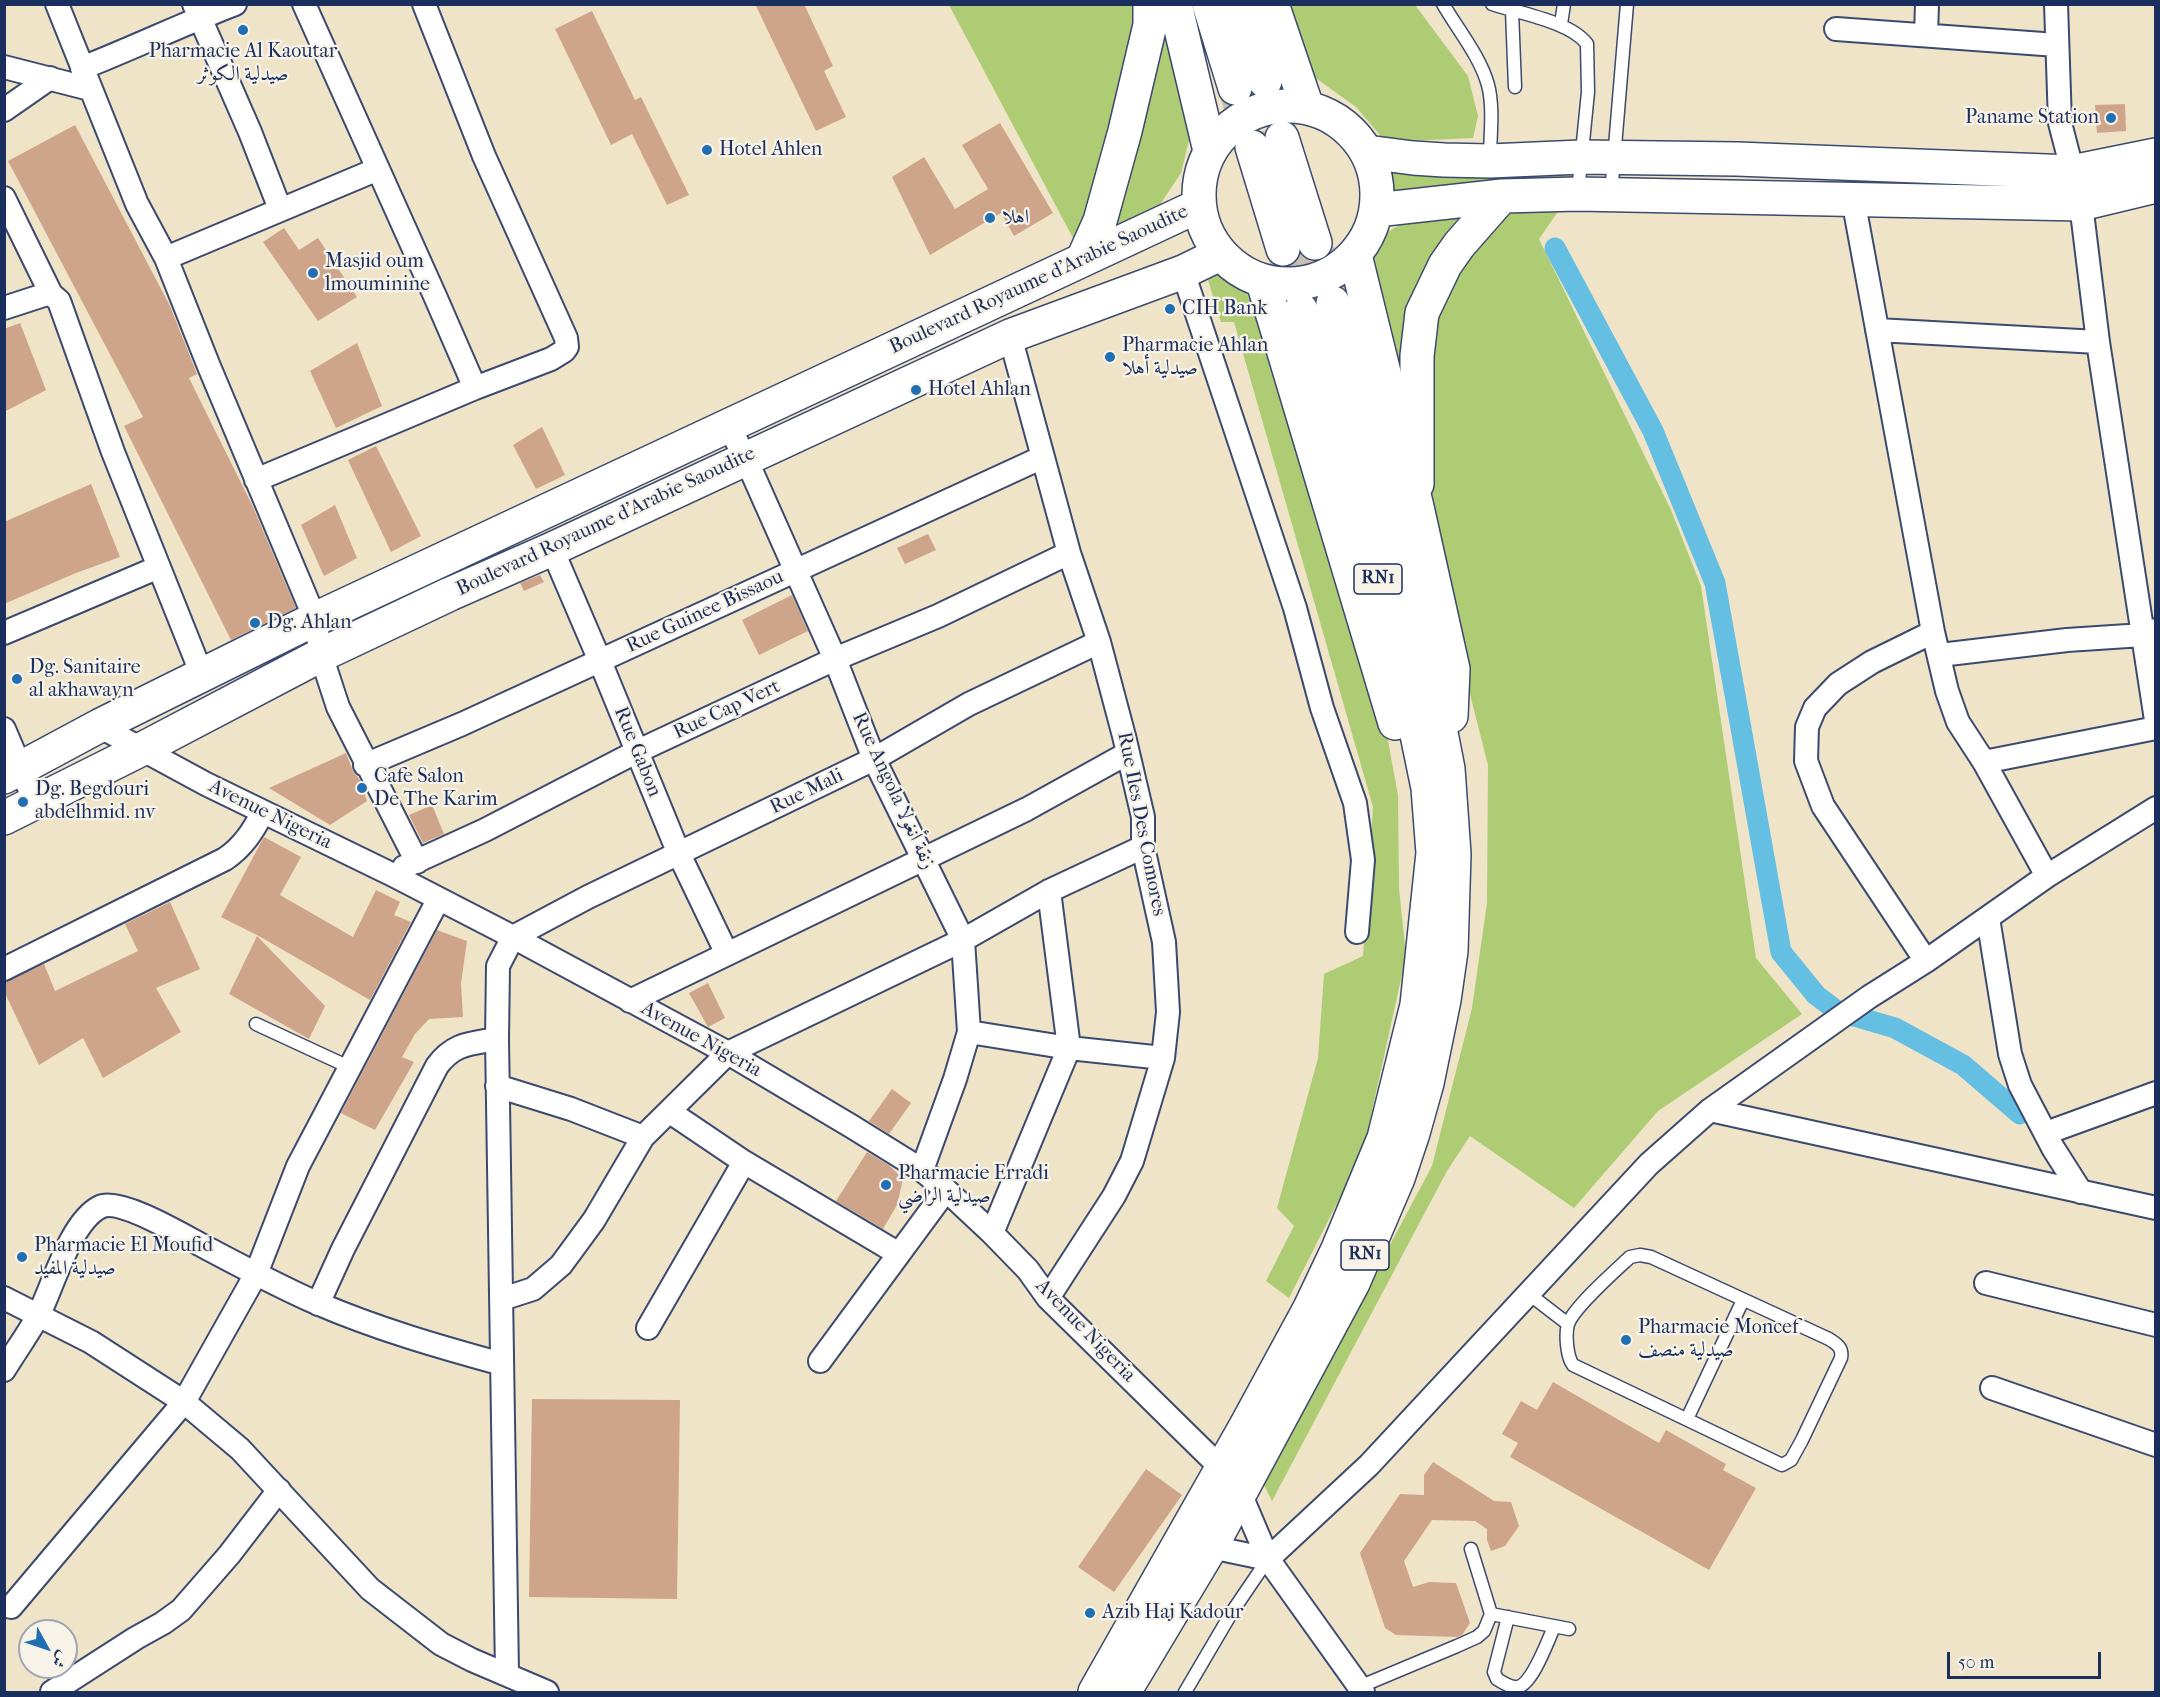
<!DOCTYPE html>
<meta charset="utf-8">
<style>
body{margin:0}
#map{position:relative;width:2160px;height:1697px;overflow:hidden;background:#efe4c8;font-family:"IM FELL French Canon",Amiri,serif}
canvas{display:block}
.frame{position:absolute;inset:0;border:6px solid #1b2f5e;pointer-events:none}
.north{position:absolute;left:18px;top:1619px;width:60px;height:60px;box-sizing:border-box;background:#f7f3e8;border:2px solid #9fa5b1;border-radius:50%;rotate:130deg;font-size:16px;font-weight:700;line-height:24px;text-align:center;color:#1b2f5e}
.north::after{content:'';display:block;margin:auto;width:21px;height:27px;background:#1f6fb2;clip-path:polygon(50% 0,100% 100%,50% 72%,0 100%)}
.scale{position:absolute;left:1947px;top:1652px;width:154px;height:27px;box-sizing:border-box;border:3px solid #1b2f5e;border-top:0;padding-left:8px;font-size:18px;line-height:21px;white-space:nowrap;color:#1b2f5e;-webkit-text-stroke:4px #f7f3e8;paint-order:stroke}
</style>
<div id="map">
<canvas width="2160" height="1697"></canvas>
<div class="frame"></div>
<div class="north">ش</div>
<div class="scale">50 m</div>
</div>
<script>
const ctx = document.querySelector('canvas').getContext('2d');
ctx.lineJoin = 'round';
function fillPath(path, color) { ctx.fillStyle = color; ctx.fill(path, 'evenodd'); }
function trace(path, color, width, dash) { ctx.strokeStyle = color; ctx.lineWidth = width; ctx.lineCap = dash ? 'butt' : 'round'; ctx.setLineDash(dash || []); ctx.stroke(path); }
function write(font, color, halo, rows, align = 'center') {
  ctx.font = font + ' "IM FELL French Canon",Amiri,serif'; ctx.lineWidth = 4.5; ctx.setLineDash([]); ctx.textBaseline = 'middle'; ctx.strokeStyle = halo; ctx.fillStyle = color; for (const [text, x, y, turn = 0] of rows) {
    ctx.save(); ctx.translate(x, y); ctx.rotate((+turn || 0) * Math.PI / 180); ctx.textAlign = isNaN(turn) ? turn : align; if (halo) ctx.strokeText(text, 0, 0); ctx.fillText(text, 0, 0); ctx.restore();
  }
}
const green = new Path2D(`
 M949 5H1163L1194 120 1181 173 1159 206 1120 226 1073 238Z
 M1286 5H1415L1468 76 1478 116 1473 138 1386 142 1356 107 1310 74Z
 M1570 168 1576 175 1568 182 1391 197 1390 169Z
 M1516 206 1557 213 1539 239 1671 510 1701 586 1756 958 1802 1014 1658 1111 1574 1208 1470 1136 1447 1171 1272 1501 1263 1483 1432 1166 1472 1008 1487 903 1488 765 1437 564 1420 422 1428 311 1459 251Z
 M1466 212 1416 284 1408 351V460L1371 260 1386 233 1414 216Z
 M1221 273 1242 283 1264 330 1381 703 1398 795 1399 888 1406 956 1363 1152 1289 1298 1266 1281 1294 1226 1277 1208 1318 1058 1324 974 1363 956 1373 807 1234 322H1221L1208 280Z`);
const canal = new Path2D(`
 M1555 248 1653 431 1715 583 1781 952 1816 995 1837 1011 1895 1028 1963 1065 2020 1114`);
const building = new Path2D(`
 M755 4H804L833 66 824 71 846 117 816 131Z
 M592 11 635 100 641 97 689 195 667 205 632 134 611 145 555 29Z
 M2125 104 2126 131 2097 133 2095 105Z
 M1000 123 1053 213 1014 236 1001 213 930 255 892 177 924 157 955 209 988 189 962 145Z
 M75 125 170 306 197 374 189 378 253 507 296 608 231 640 124 426 143 417 8 161Z
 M284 228 299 250 318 238 357 297 318 321 263 242Z
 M20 323 46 390 4 412V329Z
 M357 343 382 406 336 428 310 371Z
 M542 427 565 475 536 489 513 445Z
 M376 446 421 536 391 552 348 460Z
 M91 484 120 557 76 573 4 604V522Z
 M335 505 357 558 324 576 301 525Z
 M928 534 936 550 905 564 897 548Z
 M540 575 544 582 524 591 520 583Z
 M792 595 808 631 759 655 742 620Z
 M346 753 353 771 360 780 367 801 330 825 269 788Z
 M432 805 444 834 423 843 409 815Z
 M264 837 301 857 280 895 353 937 376 890 400 902 394 915 411 922 370 1000 257 935 221 917Z
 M170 902 200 969 156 988 181 1032 103 1078 83 1038 39 1065 4 991V982L44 964 55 991 138 951 125 924Z
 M437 930 467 941 461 983 463 1017 429 1019 415 1034 402 1057 414 1062 375 1130 341 1113Z
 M257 936 325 1006 309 1039 229 994Z
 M708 983 725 1018 708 1027 689 993Z
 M892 1089 911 1103 889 1134 869 1121Z
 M867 1152 890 1166 903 1179 897 1205 883 1229 836 1201Z
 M1553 1382 1659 1443 1666 1430 1726 1464 1723 1470 1756 1488 1709 1570 1510 1457 1518 1443 1502 1434 1521 1401 1537 1410Z
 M532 1399 680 1400 677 1599 529 1597Z
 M1433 1462 1494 1501 1511 1502 1519 1526 1505 1546 1491 1551 1487 1540V1529L1475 1521 1432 1520 1404 1561 1413 1587 1429 1582 1456 1583 1470 1623 1462 1635 1457 1637 1396 1635 1385 1628 1360 1553 1400 1494 1424 1495V1475Z
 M1146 1469 1182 1495 1114 1592 1078 1567Z`);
const highwayTunnel = new Path2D(`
 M1265 81 1282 138
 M1235 88 1252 147
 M1315 243 1333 303
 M1283 249 1301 310`);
const lane = new Path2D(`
 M1443 4C1458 30 1480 56 1488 85 1494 108 1490 136 1490 159
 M1492 4C1519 13 1571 22 1587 44L1588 92 1578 192
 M1512 11 1515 87
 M1561 24 1564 4
 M1611 194 1627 4
 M256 1024 349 1067
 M1640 1255 1651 1257 1829 1339C1837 1344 1843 1348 1841 1358L1802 1440 1791 1460 1782 1465 1573 1365C1567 1357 1565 1335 1568 1324 1574 1307 1615 1271 1630 1257Z
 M1529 1294 1568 1324
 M1687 1419 1743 1300
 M1491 1614 1569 1629
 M1508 1617 1494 1672 1497 1679C1503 1683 1511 1688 1518 1687 1533 1683 1548 1640 1554 1627
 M1359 1687 1457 1646 1477 1637 1484 1631 1491 1614 1471 1549
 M1185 1692 1232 1612 1268 1559`);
const street = new Path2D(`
 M57 4 137 204 166 258 208 364 315 619 321 655 338 707 417 862
 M194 4 250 132 280 209
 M304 4 435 296 475 388
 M2056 4 2060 123 2081 204 2098 342 2156 720
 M1836 29 2057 45
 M1926 35 1927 4
 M4 67 90 89
 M82 68C133 48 183 24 235 4
 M4 110 50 78
 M4 198 51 294 59 301 113 452 202 675
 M1853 199 1933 632 1947 691 1958 722 1984 762 2047 876
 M166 258 378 169
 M1183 272 1295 608 1322 708 1355 803 1363 860 1357 932
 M4 308 44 295 51 294
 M1877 330 2098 342
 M1010 336 1069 553 1099 642 1124 736 1143 817V847L1164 942 1168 1012 1163 1058 1132 1161 1114 1196 1048 1298
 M728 425 746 459 835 659 874 759 963 940 969 1032 955 1079 922 1170
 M256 480 475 388 551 359 564 351 567 347 566 338 484 156 424 4
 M552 549 600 661 679 854 727 954
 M4 633 159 567
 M1940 655 2067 640 2143 635 2156 630
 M99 726 206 784 389 873 513 937 728 1053 851 1126 922 1170 946 1190 992 1233 1028 1270 1048 1298 1221 1468
 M4 729 35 802
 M1984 762 2156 728
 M365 765 462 724 1043 457
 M404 867 485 830 636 752 835 659 938 616 1069 553
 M1988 918 2010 1054 2020 1085 2053 1148 2081 1192
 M1926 961 1823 806 1806 761 1807 727 1815 708 1838 684 1872 662 1933 632
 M4 969 225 859C243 847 253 831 263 812
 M630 1001 1027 809 1128 753
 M969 1032 1069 1048 1163 1058
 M497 1086 571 1109 643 1137
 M1710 1110 2156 1208
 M670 1112 744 1162 899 1254
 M2046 1133 2156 1093
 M992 1233 1069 1048 1049 891
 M1986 1283 2156 1325
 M4 1298 91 1342 184 1402 240 1449 370 1589 441 1644 472 1660 547 1692
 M502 1299 533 1289 561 1265 594 1220 643 1137 728 1053 963 940 1049 891 1143 847
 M318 1304 343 1249 437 1066C454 1043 470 1044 497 1039
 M648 1328 744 1162
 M820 1361 946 1190
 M4 1370C15 1352 28 1334 38 1316 53 1287 70 1222 100 1207 119 1197 184 1236 203 1246 241 1266 278 1286 317 1303 377 1329 440 1347 502 1364
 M1992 1388 2156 1445
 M1240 1493 1268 1559 1363 1692
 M1211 1547 1268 1559
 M1268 1559 1369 1465 1649 1164 1710 1110 1869 997 1926 961 2047 876 2156 808
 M11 1607 184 1402 256 1274 298 1166 438 900
 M507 1674 497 1039 498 966 513 937 588 897 874 759 969 704 1099 642
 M52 1692 136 1638 163 1623 181 1610 229 1555 279 1490`);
const secondary = new Path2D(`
 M1199 195a89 89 0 1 1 178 0a89 89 0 1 1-178 0Z
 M1367 152 1413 158 1444 160 1490 161 1581 157 1737 159 2072 172 2156 155
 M1376 210 1502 196 1578 194 2081 204 2156 186
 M1083 259 1100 221 1125 131 1150 25V4
 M1417 484V356L1422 313 1445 265 1459 245 1502 196
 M4 777 99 726 315 619 1198 206
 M4 818 142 749 321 655 450 594 552 549 1010 336 1183 272 1220 254`);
const highway = new Path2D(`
 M1175 4 1210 151
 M1209 4 1235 88
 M1241 4 1265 81
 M1272 4 1307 107
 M1282 138 1315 243
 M1252 147 1283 249
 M1355 255 1417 507 1453 669 1451 716
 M1263 282 1395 723
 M1095 1692 1246 1426 1310 1308 1338 1249 1384 1138 1417 1005 1433 853 1428 788 1400 652 1301 310
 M1124 1692 1211 1547 1353 1283 1398 1178 1413 1133 1427 1083 1444 1000 1451 951 1454 854 1448 769 1410 573 1333 303`);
const markers = [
 [243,30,6,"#1f6fb2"],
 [2111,118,6,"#1f6fb2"],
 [707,150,6,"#1f6fb2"],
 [990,218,6,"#1f6fb2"],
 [313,273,6,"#1f6fb2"],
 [1170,309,6,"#1f6fb2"],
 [1110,357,6,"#1f6fb2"],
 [916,390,6,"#1f6fb2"],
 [255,623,6,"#1f6fb2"],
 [17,679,6,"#1f6fb2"],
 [362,788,6,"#1f6fb2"],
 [23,802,6,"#1f6fb2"],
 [886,1185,6,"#1f6fb2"],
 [22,1257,6,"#1f6fb2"],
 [1626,1340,6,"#1f6fb2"],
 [1090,1613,6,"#1f6fb2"]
];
const shields = [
 [1378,579,48],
 [1365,1255,48]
];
const shieldNames = [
 ["RN1",1378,579],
 ["RN1",1365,1255]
];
const poiNames = [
 ["Pharmacie Al Kaoutar",243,52,"center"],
 ["صيدلية الكوثر",243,75,"center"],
 ["Paname Station",2099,118,"right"],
 ["Hotel Ahlen",719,150],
 ["اهلا",1002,218],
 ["Masjid oum",325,262],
 ["lmouminine",325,285],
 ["CIH Bank",1182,309],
 ["Pharmacie Ahlan",1122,346],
 ["صيدلية أهلا",1122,369],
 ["Hotel Ahlan",928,390],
 ["Dg. Ahlan",267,623],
 ["Dg. Sanitaire",29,668],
 ["al akhawayn",29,691],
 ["Cafe Salon",374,777],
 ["De The Karim",374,800],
 ["Dg. Begdouri",35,790],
 ["abdelhmid. nv",35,813],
 ["Pharmacie Erradi",898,1174],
 ["صيدلية الراضي",898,1197],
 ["Pharmacie El Moufid",34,1246],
 ["صيدلية المفيد",34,1269],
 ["Pharmacie Moncef",1638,1328],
 ["صيدلية منصف",1638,1351],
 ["Azib Haj Kadour",1102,1613]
];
const streetNames = [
 ["Boulevard Royaume d'Arabie Saoudite",1039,280,-25],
 ["Boulevard Royaume d'Arabie Saoudite",606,522,-25],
 ["Rue Guinee Bissaou",705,612,-25],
 ["Rue Cap Vert",727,710,-25],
 ["Rue Gabon",637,752,68],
 ["Rue Angola زنقة أنغولا",893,791,65],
 ["Rue Mali",807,792,-26],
 ["Avenue Nigeria",270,815,26],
 ["Rue Iles Des Comores",1141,824,79],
 ["Avenue Nigeria",701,1040,29],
 ["Avenue Nigeria",1085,1331,46]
];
fillPath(green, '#adcc73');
trace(canal, '#65bfe3', 21);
fillPath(building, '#cea58b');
trace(highwayTunnel, '#c5c0b3', 33, [33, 16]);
trace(lane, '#3b4a6e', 15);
trace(street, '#3b4a6e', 26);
trace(secondary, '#3b4a6e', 36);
trace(highway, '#3b4a6e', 36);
trace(lane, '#fff', 12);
trace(street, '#fff', 22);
trace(secondary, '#fff', 33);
trace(highway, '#fff', 33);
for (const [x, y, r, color] of markers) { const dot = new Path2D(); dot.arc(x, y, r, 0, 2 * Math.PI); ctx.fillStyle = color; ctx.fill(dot); trace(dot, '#f7f3e8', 2); }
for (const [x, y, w] of shields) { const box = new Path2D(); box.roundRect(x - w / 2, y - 15, w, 30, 4.5); ctx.fillStyle = '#f7f3e8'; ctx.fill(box); trace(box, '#1b2f5e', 1.5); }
write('bold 18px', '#1b2f5e', null, shieldNames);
write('20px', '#1b2f5e', '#f7f3e8', poiNames, 'left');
write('20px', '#1b2f5e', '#f7f3e8', streetNames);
</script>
